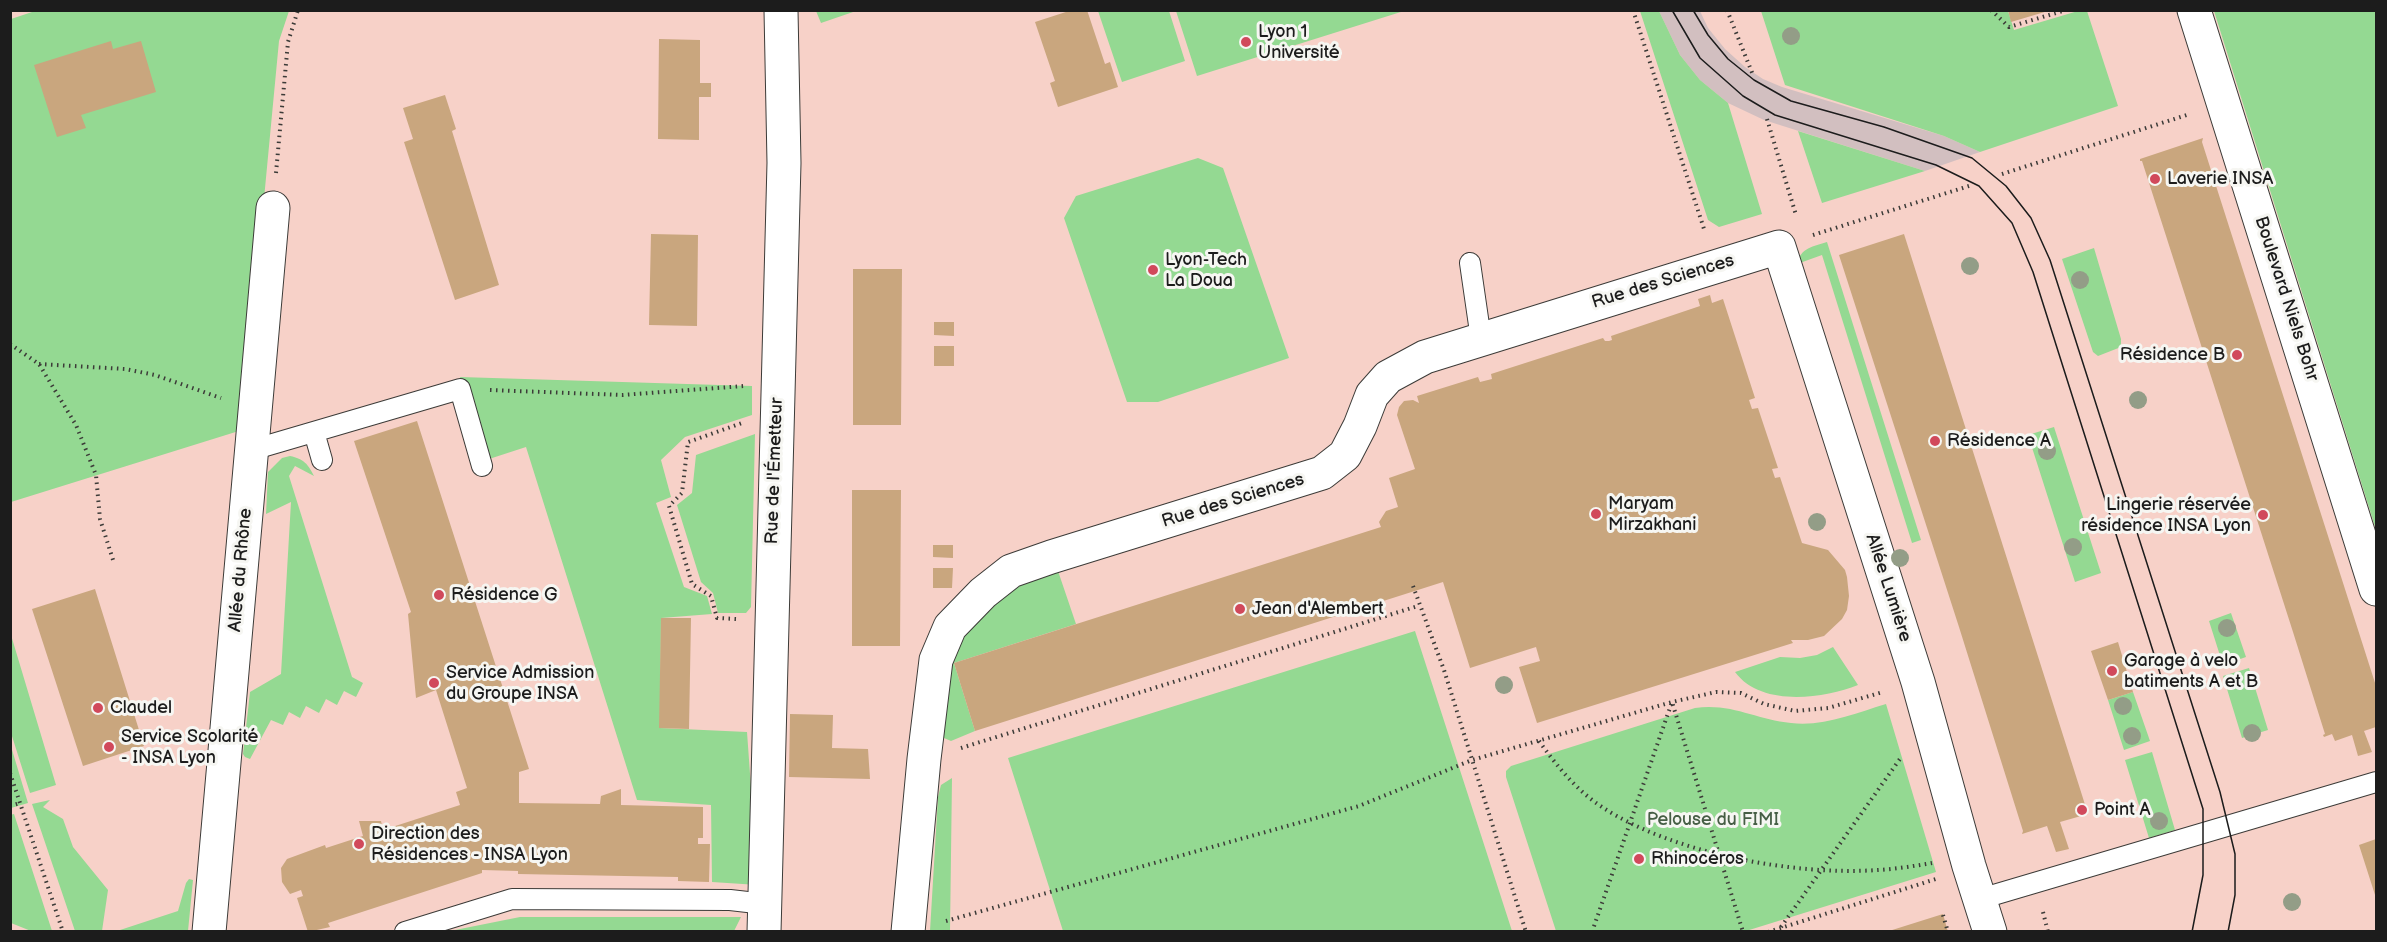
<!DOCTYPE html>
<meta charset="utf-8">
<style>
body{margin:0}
#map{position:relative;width:2387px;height:942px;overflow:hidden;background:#f2ead7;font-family:"Balsamiq Sans",sans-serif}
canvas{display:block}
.frame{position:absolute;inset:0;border:12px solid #1c1c1c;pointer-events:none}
</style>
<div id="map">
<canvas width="2387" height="942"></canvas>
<div class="frame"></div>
</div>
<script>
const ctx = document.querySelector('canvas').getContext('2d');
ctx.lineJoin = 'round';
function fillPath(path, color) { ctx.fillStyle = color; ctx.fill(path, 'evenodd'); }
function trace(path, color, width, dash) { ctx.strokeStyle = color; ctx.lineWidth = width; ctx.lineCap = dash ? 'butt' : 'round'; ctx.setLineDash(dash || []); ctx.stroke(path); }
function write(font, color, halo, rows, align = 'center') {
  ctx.font = font + ' "Balsamiq Sans",sans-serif'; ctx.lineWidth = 6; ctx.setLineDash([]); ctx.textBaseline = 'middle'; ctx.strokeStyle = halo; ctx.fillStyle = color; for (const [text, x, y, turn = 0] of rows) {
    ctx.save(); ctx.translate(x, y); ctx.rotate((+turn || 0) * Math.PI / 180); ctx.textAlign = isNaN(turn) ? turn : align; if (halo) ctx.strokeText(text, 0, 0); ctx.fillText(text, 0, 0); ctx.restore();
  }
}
const built = new Path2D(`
 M10 11H2214L2376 530V931H11Z`);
const industrial = new Path2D(`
 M1659 11H1700L1708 28 1725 49 1745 67 1763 79 1782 87 1944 136 1980 152 1925 171 1764 120 1728 103 1700 80 1680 55Z`);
const green = new Path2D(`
 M38 10 289 11 279 41 242 430 11 502V19Z
 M816 11H856L821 23Z
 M1098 11H1169L1185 61 1122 82Z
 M1176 11V10L1404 11 1197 76Z
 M1640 11H1659L1680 55 1700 80 1728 103 1762 214 1719 227 1708 220Z
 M1761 11H2008L2014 30 2078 11H2087L2118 106 1980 152 1944 136 1785 85Z
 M2214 11H2376V530Z
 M1798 131 1925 171 1822 203Z
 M1198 158 1223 168 1289 358 1158 402H1127L1064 218 1076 196Z
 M1827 242 1921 540 1912 543 1822 255 1797 264C1800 248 1814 246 1827 242Z
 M2094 248 2121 339V347L2098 356 2093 352 2062 259Z
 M460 377 752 386V415L685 437 661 460 671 497 656 503 684 587 707 596 712 614 661 618 660 728 747 732 758 885 712 882 711 805 637 800 526 447 486 460Z
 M2054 427 2101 573 2075 582 2028 435Z
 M755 434 751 607 746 613H718L713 593 701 582 677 505 692 493 696 455Z
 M290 456C304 459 308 464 314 476L295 466 289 476 352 677 363 683 356 697 344 691 337 705 326 699 319 713 306 706 300 718 289 712 283 725 271 720 250 759 245 757 243 754 250 692 281 674 291 502 266 514 268 472 282 458Z
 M1058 571 1076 624 954 663 975 731 951 741 944 738 943 725 954 651 973 621 1016 585Z
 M2231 613 2246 657 2223 665 2209 621Z
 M1415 631 1512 931H1063L1008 758Z
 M11 635 56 785 30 793 11 733Z
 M1833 647 1858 685C1822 699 1761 707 1735 672L1780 657 1800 658 1817 655Z
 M2249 668 2268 730 2242 738 2223 676Z
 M2133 692 2150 741 2124 750 2108 700Z
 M1886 704 1936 872 1746 931H1556L1506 777V771L1511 766 1695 708C1733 703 1756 720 1791 723 1823 727 1856 713 1886 704Z
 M10 743 28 803 11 808H10Z
 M2152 752 2175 830 2149 838 2125 760Z
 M952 778 950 931H930L938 797 941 785Z
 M50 800 43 807 63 819 73 847 108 890 102 931H75L32 804Z
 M14 814 52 931H31L11 923 10 815Z
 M189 879 193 880 188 931H117L178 911 186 883Z
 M520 917H741L734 931H450Z`);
const building = new Path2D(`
 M1072 10H1087L1105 64 1110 62 1118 87 1058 107 1050 83 1055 81 1035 22Z
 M2008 10H2048V11L2011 22Z
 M659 39 700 40V83H711V97H699V140L658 139Z
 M111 41 113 49 141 41 156 92 81 115 86 128 57 137 34 65Z
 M445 95 456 129 452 131 499 285 455 300 404 142 413 139 403 108Z
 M2203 138 2202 142 2376 686V727L2364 731 2372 752 2358 756 2352 735 2335 741 2332 734 2324 737 2323 735 2325 734 2293 632 2142 161H2140V159Z
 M651 234 698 235 697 326 649 325Z
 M1904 234 2088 814 2060 822 2069 849 2056 852 2047 826 2022 834 2023 831 1959 627 1839 255Z
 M853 269H902L901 425H853Z
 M1710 295 1712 303 1723 299 1755 398 1749 400 1752 409 1758 408 1778 468 1772 469 1775 478 1780 477 1802 543 1828 550 1845 570 1847 577 1849 596 1847 610 1842 619 1824 636 1808 640H1791L1793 643 1537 723 1519 667 1540 661 1536 647 1470 668 1443 582 975 731 954 663 1381 527 1379 522 1386 511 1398 507 1389 478 1415 469 1397 415 1399 407 1404 401 1413 400 1419 403 1417 396 1478 377 1480 382 1492 379 1491 374 1603 338 1605 341H1609L1612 340 1611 336 1700 306 1698 299Z
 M934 322H954V336L934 335Z
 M934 346H954V366H934Z
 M417 421 529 769 519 772V803L600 804 601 796 621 789V805L703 807V838H698V844H710L709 882 678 881V877L518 874V871L482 870V873L328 923 330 927 308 932 297 898 303 896 301 890 290 894 282 882 281 868 287 859 325 845 326 848 363 836 359 821H381L383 830 460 805 456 792 467 788 436 690 416 698 408 614 411 612 354 441Z
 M852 490H901L900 646H852Z
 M933 545H953V558L933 557Z
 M933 568H953L952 588H933Z
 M95 589 144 746 83 766 32 609Z
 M661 618H691L689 729 659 728Z
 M2118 642 2133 692 2108 700 2091 651Z
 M790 714 833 715 832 748 868 749 870 779 789 777Z
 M2376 839V898L2359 845Z
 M1943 914 1948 932H1889V931Z`);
const path = new Path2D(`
 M1633 10 1705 232
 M1727 10 1753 75
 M1991 10 2009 27 2066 10
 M1767 119 1796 215
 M276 173 288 42 298 10
 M2002 174 2190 114
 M1813 235 1969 186
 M10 344 39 364 76 425 96 475 100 519 114 563
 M39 364 125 369 155 375 221 398
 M490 390 622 395 744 386
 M1413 586 1444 670 1526 932
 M736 619 717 618 711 596 692 584 669 506 682 493 688 442 742 423
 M1539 741C1557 766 1576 790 1602 807 1672 853 1794 876 1878 870 1896 869 1914 866 1932 863
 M961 748 1418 606
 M10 773 63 932
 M10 806 20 803
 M2043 912 2048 932
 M1943 915 1948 932
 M946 921 1359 806 1472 760 1672 702 1716 692 1741 693 1764 704 1795 711 1828 708 1883 692
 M1781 927 1902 756
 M10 931 13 932
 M1592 932 1672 702 1743 932
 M1768 932 1936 879`);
const service = new Path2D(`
 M1470 263 1481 339
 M314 432 322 460
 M252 450 460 389 482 466
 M1980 899 2376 782
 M405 932 512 899 730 900 765 904`);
const minor = new Path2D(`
 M2194 10 2376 589
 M209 932 273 208
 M764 932 784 163 781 10
 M908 932 924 759 936 660 950 627 983 593 1011 571 1051 557 1322 473 1345 455 1360 426 1372 395 1388 377 1425 357 1779 247 1918 682 1969 866 1990 932`);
const tram = new Path2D(`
 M1672 10 1700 58 1743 96 1775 115 1936 165 1979 186 2012 223 2033 272 2203 809V875L2192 932
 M1693 10 1708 35 1728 59 1754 80 1791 101 1884 127 1972 158 2006 186 2031 218 2050 260 2220 792 2235 854V895L2228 932`);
const trees = [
 [1791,36],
 [1970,266],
 [2080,280],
 [2138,400],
 [2047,451],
 [1817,522],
 [2073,547],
 [1900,558],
 [2227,628],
 [1504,685],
 [2123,706],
 [2252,733],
 [2132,736],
 [2159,821],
 [2292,902]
];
const markers = [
 [1246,42,6,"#d1495b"],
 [2155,179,6,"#d1495b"],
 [1153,270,6,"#d1495b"],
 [2237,355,6,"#d1495b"],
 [1935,441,6,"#d1495b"],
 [1596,514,6,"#d1495b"],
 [2263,515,6,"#d1495b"],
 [439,595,6,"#d1495b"],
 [1240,609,6,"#d1495b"],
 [2112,671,6,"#d1495b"],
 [434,683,6,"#d1495b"],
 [98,708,6,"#d1495b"],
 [109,747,6,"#d1495b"],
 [2082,810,6,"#d1495b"],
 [359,844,6,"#d1495b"],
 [1639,859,6,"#d1495b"]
];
const poiNames = [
 ["Lyon 1",1258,32],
 ["Université",1258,53],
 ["Laverie INSA",2167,179],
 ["Lyon-Tech",1165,260],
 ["La Doua",1165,281],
 ["Résidence B",2225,355,"right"],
 ["Résidence A",1947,441],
 ["Maryam",1608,504],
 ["Mirzakhani",1608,525],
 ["Lingerie réservée",2251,505,"right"],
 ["résidence INSA Lyon",2251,526,"right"],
 ["Résidence G",451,595],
 ["Jean d'Alembert",1252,609],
 ["Garage à velo",2124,661],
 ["batiments A et B",2124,682],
 ["Service Admission",446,673],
 ["du Groupe INSA",446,694],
 ["Claudel",110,708],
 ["Service Scolarité",121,737],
 ["- INSA Lyon",121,758],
 ["Point A",2094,810],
 ["Direction des",371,834],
 ["Résidences - INSA Lyon",371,855],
 ["Rhinocéros",1651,859]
];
const streetNames = [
 ["Rue des Sciences",1663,282,-17],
 ["Boulevard Niels Bohr",2286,299,72],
 ["Rue de l'Émetteur",775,471,-88],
 ["Rue des Sciences",1233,501,-17],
 ["Allée du Rhône",241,570,-85],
 ["Allée Lumière",1888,588,72]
];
const parkNames = [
 ["Pelouse du FIMI",1713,820]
];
fillPath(built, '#f7d1c8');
fillPath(industrial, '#d2bfc0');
fillPath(green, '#94d992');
fillPath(building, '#c9a67e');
trace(service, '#3c3b38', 22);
trace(minor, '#3c3b38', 35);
trace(path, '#3c3b38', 4, [1.5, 4.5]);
trace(service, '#fff', 20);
trace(minor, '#fff', 33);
trace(tram, '#1c1c1c', 1.5);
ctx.fillStyle = '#939d87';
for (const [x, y] of trees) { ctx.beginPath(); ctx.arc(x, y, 9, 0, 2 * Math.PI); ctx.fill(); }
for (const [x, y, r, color] of markers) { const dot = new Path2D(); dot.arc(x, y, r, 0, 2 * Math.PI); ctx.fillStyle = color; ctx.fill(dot); trace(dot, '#f6f6f2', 2); }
write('18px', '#1c1c1c', '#f6f6f2', poiNames, 'left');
write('18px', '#1c1c1c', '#f6f6f2', streetNames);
write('18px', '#465e45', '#f6f6f2', parkNames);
</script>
